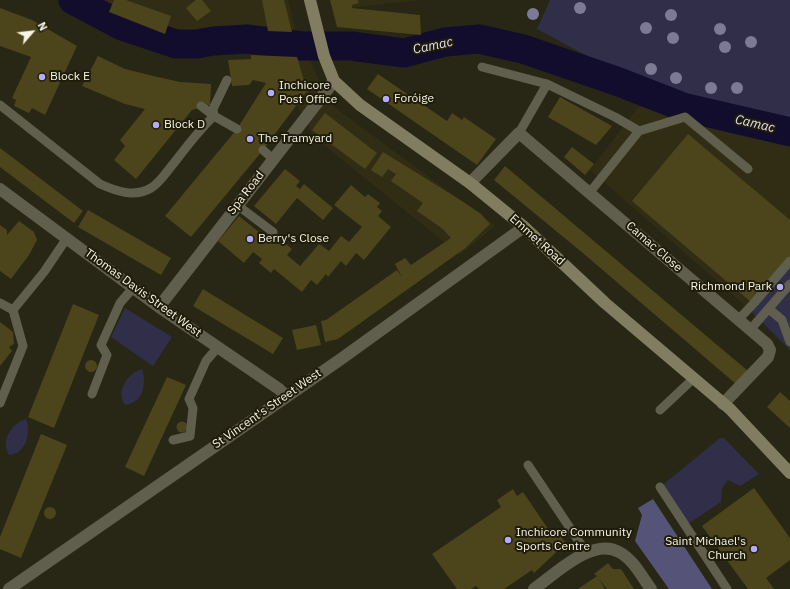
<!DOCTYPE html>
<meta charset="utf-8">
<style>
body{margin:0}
#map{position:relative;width:790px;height:589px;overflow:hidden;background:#282614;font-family:"IBM Plex Sans",sans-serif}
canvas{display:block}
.north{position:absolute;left:12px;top:12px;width:40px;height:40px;-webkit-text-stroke:3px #1f1c0a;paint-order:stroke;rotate:62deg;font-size:11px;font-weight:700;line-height:16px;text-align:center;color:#f5f4e8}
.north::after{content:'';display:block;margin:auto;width:14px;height:18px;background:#f5f4e8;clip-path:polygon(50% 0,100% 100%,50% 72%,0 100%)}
</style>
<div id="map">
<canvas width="790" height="589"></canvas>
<div class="north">N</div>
</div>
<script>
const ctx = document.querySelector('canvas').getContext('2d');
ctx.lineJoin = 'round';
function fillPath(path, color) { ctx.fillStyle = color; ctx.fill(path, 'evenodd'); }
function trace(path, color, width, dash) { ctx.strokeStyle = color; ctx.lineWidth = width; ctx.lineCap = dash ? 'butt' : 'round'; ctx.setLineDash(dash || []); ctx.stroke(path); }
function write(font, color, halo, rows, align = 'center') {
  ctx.font = font + ' "IBM Plex Sans",sans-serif'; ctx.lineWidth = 4; ctx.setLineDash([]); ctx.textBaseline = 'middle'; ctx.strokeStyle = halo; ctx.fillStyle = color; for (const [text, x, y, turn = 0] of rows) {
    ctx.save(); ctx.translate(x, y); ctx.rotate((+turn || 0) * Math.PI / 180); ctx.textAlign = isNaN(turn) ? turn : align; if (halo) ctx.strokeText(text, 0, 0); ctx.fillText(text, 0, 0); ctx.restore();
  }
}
const built = new Path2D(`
 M88 0H288L301 52 308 55 329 103 495 226 460 255 313 136 261 34 167 36 107 12Z
 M330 0H419L333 10Z
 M638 107 681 109 790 146V264L751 311 590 170Z`);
const green = new Path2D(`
 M550 0H790V121L680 94 606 66 537 29Z
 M790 264V350L751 311Z
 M125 308 172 337 153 366 111 337Z
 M142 369C147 384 143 403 125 405 115 391 128 373 142 369Z
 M26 419C31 433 27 453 9 455 0 440 12 423 26 419Z
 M720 438H724L759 474 740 486 728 480 722 488 721 502 685 526 660 487Z`);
const forest = new Path2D(`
 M653 499 712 589H669L635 541 642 515 638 508Z`);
const river = new Path2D(`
 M73 0 122 26 176 44H197L213 41 247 39 303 46H351L404 53 445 42 479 39 523 49 619 82 683 107 790 132`);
const building = new Path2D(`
 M114 0H126L171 16 165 34 109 12Z
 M196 0H202L211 11 197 21 186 8Z
 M262 0H284L292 32 268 31Z
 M330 0H358L359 3 352 5V8L420 15 421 35 337 27Z
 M0 8 32 20 77 46 45 115 32 108 29 113 14 106 16 100 12 98 31 57 0 46Z
 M251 55 297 57 307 91 263 150 191 237 165 216 237 129 266 83 253 80 249 85 232 86 228 60 251 59Z
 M98 56 125 69 149 75 180 82 211 84 210 105 192 110 136 179 114 160 125 146 120 140 145 109 125 104 82 86Z
 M378 74 447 121 452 113 462 120 464 117 496 139 477 165 367 89Z
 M560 97 612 126 596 145 548 117Z
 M325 113 377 153 365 169 312 130Z
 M688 134 790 220V256L751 302 632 201Z
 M572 147 594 164 585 175 564 157Z
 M0 148 83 211 74 223 0 167Z
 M383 152 462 201 481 214 490 224 464 249 338 339 325 342 321 321 326 320 397 270 402 277 395 264 405 258 411 265 451 238 443 229 417 211 423 203 391 181 396 174 388 169 382 177 371 170Z
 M505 166 748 371 736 384 584 254 494 180Z
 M285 169 300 181 296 186 300 189 304 184 333 208 323 220 297 198 276 224 254 206Z
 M351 185 365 197 368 194 380 203 377 207 382 211 378 216 391 227 364 260 356 253 346 266 341 261 328 277 326 274 317 285 311 280 302 292 274 269 271 273 259 263 262 259 253 252 244 263 218 241 239 216 265 237 270 231 292 249 287 255 300 266 319 244 329 251 341 236 349 242 362 227 334 205Z
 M88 210 171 258 161 275 78 227Z
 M19 221 34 232 37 240 29 255 11 279 0 271V225L7 230V235Z
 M203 289 283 338 273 354 193 306Z
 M73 304 99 315 54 428 28 417Z
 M0 322 13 332 14 344 9 347 12 351 0 366Z
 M316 325 321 345 297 350 292 330Z
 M85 366a6 6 0 1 1 12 0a6 6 0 1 1-12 0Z
 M167 377 186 385 144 476 125 467Z
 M780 392 790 401V428L767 407Z
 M176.5 427a5.5 5.5 0 1 1 11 0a5.5 5.5 0 1 1-11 0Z
 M41 434 67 445 21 558 0 549V537Z
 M754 488 790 538V560L766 578 774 589H748L702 526Z
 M513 489 517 496 523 492 553 536 557 532 566 543 534 573 532 570 504 589H479L476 586 471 589H457L432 554 501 507 497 500Z
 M44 513a6 6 0 1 1 12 0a6 6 0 1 1-12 0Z
 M608 563 613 569H621L634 589H607L599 579 605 589H578L597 576 594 574Z`);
const lane = new Path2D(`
 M482 67 547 84
 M0 105 100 184C116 191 134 198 151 188 160 183 167 171 174 163 187 146 199 130 214 116L237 129
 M201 106 214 116
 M214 116 213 109 227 80
 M639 131 685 117 748 169
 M519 133 547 84 615 117 639 131 590 192
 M263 150 273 159
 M237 205 273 232
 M0 303 13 310 44 272 67 238
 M769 309 782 320 790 342
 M738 320 754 303 790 261
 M750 330 790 284
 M92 394 107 355 101 345 120 303 133 288
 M0 403 23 346 13 310
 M660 410 693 379
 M173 440 190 436 193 408 189 399 206 361 218 347
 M528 465 586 552
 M660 487 727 589`);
const street = new Path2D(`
 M470 183 519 133 767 344 770 350 768 357 723 404
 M0 189 159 307 279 389 286 396
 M159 307 334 81
 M9 589 341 359 524 227
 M534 589C555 574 592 537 619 552 633 559 642 577 651 589`);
const secondary = new Path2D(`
 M310 0 324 56 334 81 360 105 470 183 524 227 605 303 730 409 790 473`);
const trees = [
 [580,8],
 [533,14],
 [671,15],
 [646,28],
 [720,29],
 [673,38],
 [751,42],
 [725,47],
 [651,69],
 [676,78],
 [711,88],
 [737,88]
];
const markers = [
 [42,77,4,"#b3adf9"],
 [271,93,4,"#b3adf9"],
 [386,99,4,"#b3adf9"],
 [156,125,4,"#b3adf9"],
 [250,139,4,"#b3adf9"],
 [250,239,4,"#b3adf9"],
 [780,287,4,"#b3adf9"],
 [508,540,4,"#b3adf9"],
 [754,549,4,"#b3adf9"]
];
const poiNames = [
 ["Block E",50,77],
 ["Inchicore",279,86],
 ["Post Office",279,100],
 ["Foróige",394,99],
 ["Block D",164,125],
 ["The Tramyard",258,139],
 ["Berry's Close",258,239],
 ["Richmond Park",772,287,"right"],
 ["Inchicore Community",516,533],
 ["Sports Centre",516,547],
 ["Saint Michael's",746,542,"right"],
 ["Church",746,556,"right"]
];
const streetNames = [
 ["Spa Road",246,193,-52],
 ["Emmet Road",537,240,42],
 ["Camac Close",654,247,41],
 ["Thomas Davis Street West",143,293,36],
 ["St Vincent's Street West",267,409,-35]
];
const waterNames = [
 ["Camac",433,46,-12],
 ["Camac",755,124,13]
];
fillPath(built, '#312d14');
fillPath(green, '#312e4a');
fillPath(forest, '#565378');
trace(river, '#130d2d', 29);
fillPath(building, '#4c451c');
trace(lane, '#605e4c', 9);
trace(street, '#605e4c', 12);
trace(secondary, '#817d61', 12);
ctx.fillStyle = '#7d7a95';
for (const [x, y] of trees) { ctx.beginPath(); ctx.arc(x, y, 6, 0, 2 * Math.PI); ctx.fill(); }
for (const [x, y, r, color] of markers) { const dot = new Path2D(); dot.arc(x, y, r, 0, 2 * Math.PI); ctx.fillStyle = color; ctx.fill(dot); trace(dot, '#1f1c0a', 1.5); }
write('12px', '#f5f4e8', '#1f1c0a', poiNames, 'left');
write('12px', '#f5f4e8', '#1f1c0a', streetNames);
write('italic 13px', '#e1e0fa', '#1f1c0a', waterNames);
</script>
